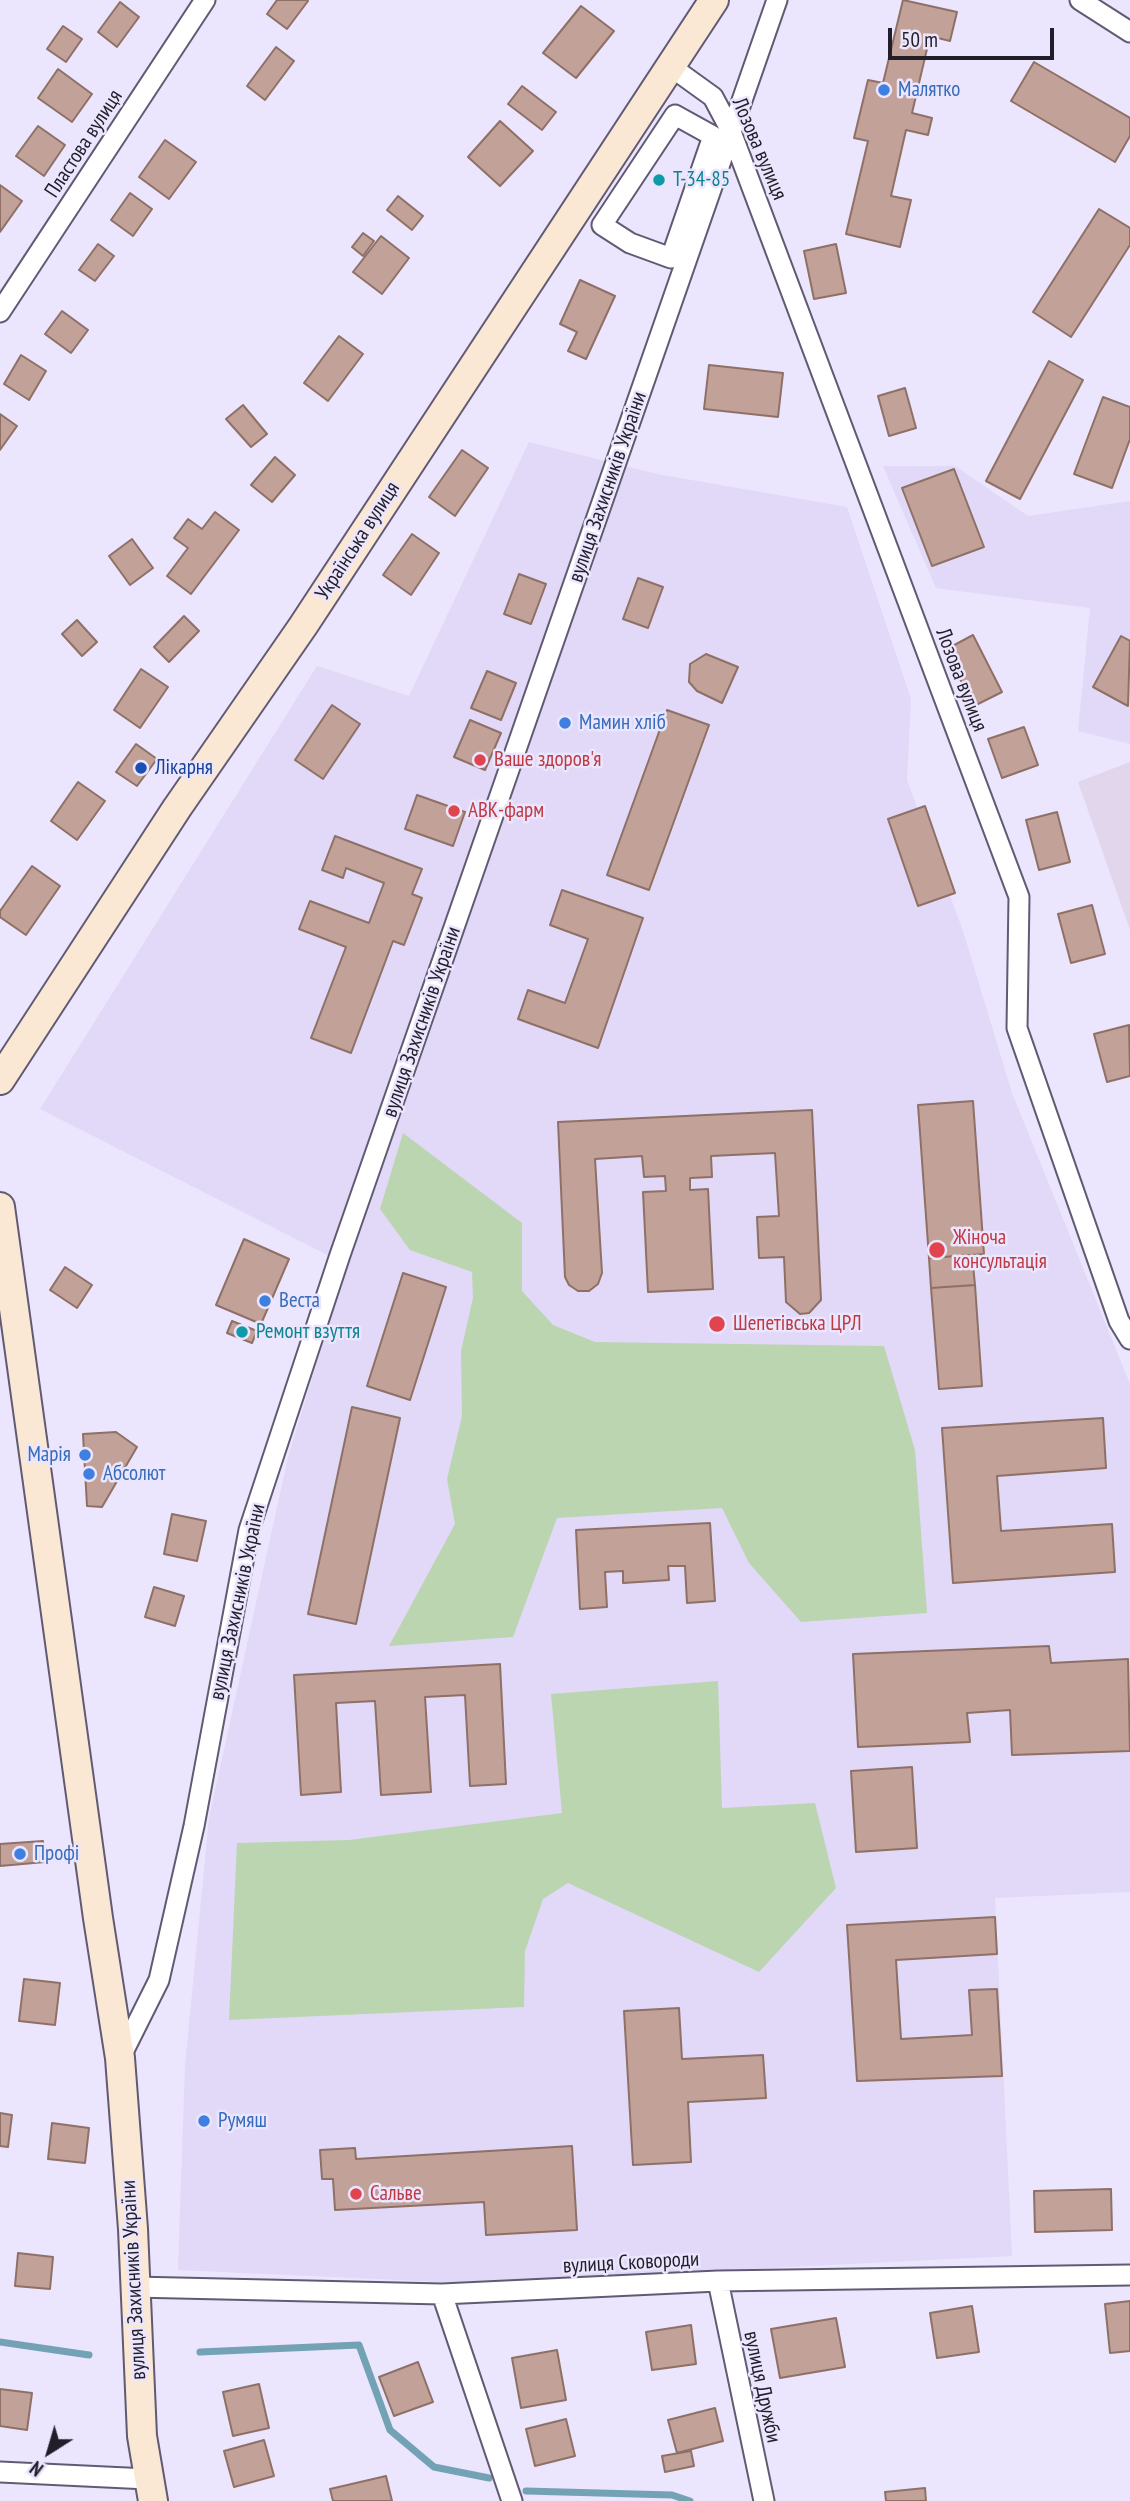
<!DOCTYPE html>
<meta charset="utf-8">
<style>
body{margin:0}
#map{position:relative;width:1130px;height:2501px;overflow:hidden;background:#ebe5fd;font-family:"PT Sans Narrow",sans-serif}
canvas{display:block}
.north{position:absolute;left:14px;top:2417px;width:70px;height:70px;-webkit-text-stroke:5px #ebe5fd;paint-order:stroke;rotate:217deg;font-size:19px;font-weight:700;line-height:28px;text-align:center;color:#211e29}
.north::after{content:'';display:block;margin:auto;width:24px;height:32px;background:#211e29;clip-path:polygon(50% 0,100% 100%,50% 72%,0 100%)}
.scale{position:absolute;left:888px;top:28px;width:166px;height:32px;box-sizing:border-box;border:4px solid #211e29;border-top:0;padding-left:9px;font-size:21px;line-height:24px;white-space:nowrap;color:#211e29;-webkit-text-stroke:5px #ebe5fd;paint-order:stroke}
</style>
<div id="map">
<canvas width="1130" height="2501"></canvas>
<div class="north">N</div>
<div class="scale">50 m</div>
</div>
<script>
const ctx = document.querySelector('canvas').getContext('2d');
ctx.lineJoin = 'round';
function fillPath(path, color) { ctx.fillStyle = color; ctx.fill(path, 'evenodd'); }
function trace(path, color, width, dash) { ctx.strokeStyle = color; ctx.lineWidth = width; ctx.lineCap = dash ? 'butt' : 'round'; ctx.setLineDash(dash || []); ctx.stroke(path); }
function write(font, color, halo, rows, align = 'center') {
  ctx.font = font + ' "PT Sans Narrow",sans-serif'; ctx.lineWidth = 5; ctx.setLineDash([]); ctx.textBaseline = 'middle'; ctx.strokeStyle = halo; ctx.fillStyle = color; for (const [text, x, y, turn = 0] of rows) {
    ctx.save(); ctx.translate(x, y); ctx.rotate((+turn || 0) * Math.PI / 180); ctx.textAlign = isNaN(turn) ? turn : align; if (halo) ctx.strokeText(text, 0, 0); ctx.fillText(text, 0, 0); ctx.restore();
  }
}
const commercial = new Path2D(`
 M1130 762V930L1078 782Z`);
const built = new Path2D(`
 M529 442 657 474 847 507 911 699 907 780 963 931 1012 1093 1130 1384V1892L995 1898 1012 2256 465 2283 178 2270 185 2066 209 1818 288 1457 347 1265 40 1109 317 666 409 696Z
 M883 466H955L1028 516 1130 501V744L1078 731 1090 608 936 588Z`);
const green = new Path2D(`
 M403 1133 522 1223V1291L553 1325 595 1342 884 1346 915 1450 927 1613 801 1622 749 1563 722 1508 557 1518 513 1637 389 1646 455 1524 447 1479 462 1416 461 1351 473 1298 472 1272 410 1250 380 1209Z
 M718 1681 722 1808 815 1803 836 1888 759 1972 568 1883 543 1899 525 1951 524 2007 229 2020 237 1843 349 1840 562 1813 551 1694Z`);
const stream = new Path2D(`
 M0 2342 89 2355
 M200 2352 359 2345 390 2430 434 2467 489 2478
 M526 2491 672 2495 690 2501`);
const building = new Path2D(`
 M277 0H307L308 1 287 29 267 14Z
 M903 0 957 12 950 41 930 36 912 113 932 118 928 135 906 130 891 196 911 200 900 247 846 234 868 141 854 138 868 80 883 83Z
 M120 2 139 17 117 47 98 32Z
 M581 6 614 31 576 78 543 53Z
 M63 26 82 39 66 62 47 49Z
 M276 47 294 61 265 100 247 86Z
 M1034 62 1130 118V136L1115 162 1011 101Z
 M58 69 92 94 72 122 38 98Z
 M522 86 556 112 542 130 508 104Z
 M500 121 533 151 500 186 468 157Z
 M38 126 65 145 44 176 16 156Z
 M165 140 196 162 169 199 139 177Z
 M0 185 22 201 0 232Z
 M130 193 152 209 133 236 111 220Z
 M398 196 423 216 412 230 387 210Z
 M1099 209 1130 228V245L1071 337 1033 312Z
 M363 233 374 241 363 256 352 247Z
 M381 236 409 258 382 294 353 272Z
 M98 244 114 256 95 281 79 270Z
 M836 244 846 293 814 299 804 251Z
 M580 280 615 296 586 359 568 351 577 332 560 324Z
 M62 311 88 330 71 353 45 334Z
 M339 336 363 354 328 401 304 383Z
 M21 355 46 371 29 400 4 384Z
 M1049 361 1083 380 1020 499 986 481Z
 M709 365 783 373 778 417 704 409Z
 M905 388 916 428 889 436 878 396Z
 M1103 397 1130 407V439L1112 488 1074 474Z
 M243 405 267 434 251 447 226 419Z
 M0 414 17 426 0 450Z
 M462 450 488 468 455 516 429 497Z
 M275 457 295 475 272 502 251 485Z
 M954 469 984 547 932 566 902 488Z
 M215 512 239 530 191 594 167 576 188 548 174 538 188 519 202 529Z
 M412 534 439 553 411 595 383 575Z
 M132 539 153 568 130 585 109 556Z
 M519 574 546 584 531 624 504 614Z
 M638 578 663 587 648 628 623 619Z
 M184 616 199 631 169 662 154 647Z
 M77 620 97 642 82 656 62 634Z
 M973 635 1002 692 974 706 945 650Z
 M1121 636 1130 641 1128 706 1093 687Z
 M706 654 738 667 722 703 697 691 689 682 690 664Z
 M141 669 168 687 140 728 114 710Z
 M487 671 516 683 501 720 471 708Z
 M332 705 360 724 323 779 295 760Z
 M667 710 709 725 649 890 607 875Z
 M470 720 501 733 485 770 454 757Z
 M1024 727 1038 765 1002 778 988 739Z
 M136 744 157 759 137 786 116 772Z
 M78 782 105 801 77 840 51 821Z
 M417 795 465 812 453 846 405 829Z
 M925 806 955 893 918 906 888 819Z
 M1057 812 1070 862 1039 870 1026 820Z
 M335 836 422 869 412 894 422 898 404 945 393 941 351 1053 311 1038 346 947 299 929 310 901 369 923 384 883 346 868 343 878 322 870Z
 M32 866 60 886 26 935 0 917V911Z
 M562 890 643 918 598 1048 518 1019 528 990 565 1003 588 939 550 925Z
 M1092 905 1105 954 1071 963 1058 914Z
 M1129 1025 1130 1076 1107 1082 1094 1034Z
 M973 1101 984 1254 929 1258 918 1105Z
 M812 1110 821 1300 809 1313 800 1314 786 1302 784 1257 759 1258 757 1217 779 1216 775 1153 711 1156 712 1177 690 1178V1190L708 1189 713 1289 648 1292 643 1192 666 1191 665 1176 644 1177 642 1156 595 1159 602 1273 598 1284 589 1291H578L569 1285 565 1277 558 1122Z
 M244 1239 289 1259 261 1324 216 1305Z
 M972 1255 975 1285 931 1288 929 1258Z
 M65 1267 92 1285 77 1308 50 1290Z
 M403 1273 446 1287 410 1400 367 1386Z
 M975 1285 982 1386 939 1389 931 1288Z
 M232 1321 257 1331 252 1343 227 1333Z
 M352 1407 400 1418 356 1624 308 1614Z
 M1103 1418 1106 1468 997 1476 1001 1531 1112 1524 1115 1572 953 1583 942 1428Z
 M116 1432 137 1447 102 1507 87 1506 83 1434Z
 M172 1514 206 1521 197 1561 164 1554Z
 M710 1523 715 1601 687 1603 685 1566H668L669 1580 623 1583V1571L605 1572 607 1607 580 1609 576 1530Z
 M154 1587 184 1596 175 1626 145 1617Z
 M1049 1646 1051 1663 1128 1659 1130 1751 1012 1755 1010 1710 967 1713 970 1742 858 1747 853 1654Z
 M500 1664 506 1784 470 1786 465 1695 425 1697 431 1792 381 1795 375 1701 336 1703 341 1792 301 1795 294 1675Z
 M912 1767 917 1848 856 1852 851 1771Z
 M43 1841 45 1862 0 1866V1844Z
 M995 1917 997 1954 896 1960 901 2039 972 2035 969 1990 997 1989 1002 2076 857 2081 847 1925Z
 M24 1979 60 1983 55 2025 19 2021Z
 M679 2008 682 2059 763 2055 766 2098 688 2102 691 2162 633 2165 624 2011Z
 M0 2113 12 2115 8 2147 0 2146Z
 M52 2123 89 2128 85 2163 48 2159Z
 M572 2146 577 2230 486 2235 484 2202 335 2210 333 2179H322L320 2150 355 2148 356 2159Z
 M1111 2189 1112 2230 1035 2232 1034 2191Z
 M18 2253 53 2257 50 2289 15 2286Z
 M1130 2301V2351L1110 2353 1105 2304Z
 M972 2306 979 2352 937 2358 930 2313Z
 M836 2318 845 2367 780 2378 771 2329Z
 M691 2325 696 2364 652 2370 646 2332Z
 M557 2350 566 2400 521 2408 512 2358Z
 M418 2362 433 2402 394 2416 379 2377Z
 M259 2384 269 2428 233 2436 223 2392Z
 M0 2389 32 2393 27 2430 0 2426Z
 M715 2408 723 2441 677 2453 668 2420Z
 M566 2419 575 2456 535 2466 526 2429Z
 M264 2440 274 2476 234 2487 224 2451Z
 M691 2451 694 2466 665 2472 662 2456Z
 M386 2476 392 2501H333L330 2489Z
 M925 2488 926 2501H886L885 2492Z`);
const street = new Path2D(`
 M1080 0 1130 32
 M670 66 713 97 730 129 1019 897 1017 1028 1119 1321 1130 1339
 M675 115 713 136 671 258 630 243 602 225Z
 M0 312 205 0
 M120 2058 159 1980 194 1826 249 1530 340 1255 777 0
 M718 2281 764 2501
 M134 2287 442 2294 718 2281 1130 2275
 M442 2294 512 2501
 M0 2472 148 2479`);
const secondary = new Path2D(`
 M0 1080 177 808 303 626 714 0
 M0 1207 98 1918 120 2058 133 2229 142 2436 153 2501`);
const markers = [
 [884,90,7,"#3f7fe0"],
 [659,180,7,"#0f9aa8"],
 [565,723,7,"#3f7fe0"],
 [480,760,7,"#e0444e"],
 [141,768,7,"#1a4fb4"],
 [454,811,7,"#e0444e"],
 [937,1250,9,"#e0444e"],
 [265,1301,7,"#3f7fe0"],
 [717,1324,9,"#e0444e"],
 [242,1332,7,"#0f9aa8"],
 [85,1455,7,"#3f7fe0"],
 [89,1474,7,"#3f7fe0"],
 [20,1854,7,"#3f7fe0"],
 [204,2121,7,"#3f7fe0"],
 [356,2194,7,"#e0444e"]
];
const shopNames = [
 ["Малятко",898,90],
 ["Мамин хліб",579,723],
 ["Веста",279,1301],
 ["Марія",71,1455,"right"],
 ["Абсолют",103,1474],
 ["Профі",34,1854],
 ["Румяш",218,2121]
];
const streetNames = [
 ["Пластова вулиця",84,144,-57],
 ["Лозова вулиця",759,149,67],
 ["вулиця Захисників України",608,487,-71],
 ["Українська вулиця",358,541,-57],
 ["Лозова вулиця",961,680,69],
 ["вулиця Захисників України",422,1022,-71],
 ["вулиця Захисників України",238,1602,-78],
 ["вулиця Сковороди",631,2263,-3],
 ["вулиця Захисників України",134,2280,-93],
 ["вулиця Дружби",762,2387,78]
];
const cultureNames = [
 ["Т-34-85",673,180],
 ["Ремонт взуття",256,1332]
];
const healthNames = [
 ["Ваше здоров'я",494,760],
 ["АВК-фарм",468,811],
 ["Жіноча",953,1238],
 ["консультація",953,1262],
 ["Шепетівська ЦРЛ",733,1324],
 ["Сальве",370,2194]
];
const transitNames = [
 ["Лікарня",155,768]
];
fillPath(commercial, '#e1d6eb');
fillPath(built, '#e1d9f7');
fillPath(green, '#bbd5b1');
trace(stream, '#74a2b5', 7);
fillPath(building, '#c2a298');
trace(building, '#8e7067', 2);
trace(street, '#615a73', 23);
trace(secondary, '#615a73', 32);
trace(street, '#fff', 19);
trace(secondary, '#fbe8d4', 28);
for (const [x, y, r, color] of markers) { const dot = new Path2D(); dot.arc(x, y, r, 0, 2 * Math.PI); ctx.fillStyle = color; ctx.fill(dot); trace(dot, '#ebe5fd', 2.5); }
write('21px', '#366cbe', '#ebe5fd', shopNames, 'left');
write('21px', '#211e29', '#ebe5fd', streetNames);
write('21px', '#0d838f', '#ebe5fd', cultureNames, 'left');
write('21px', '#be3a42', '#ebe5fd', healthNames, 'left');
write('21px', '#164399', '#ebe5fd', transitNames, 'left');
</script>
